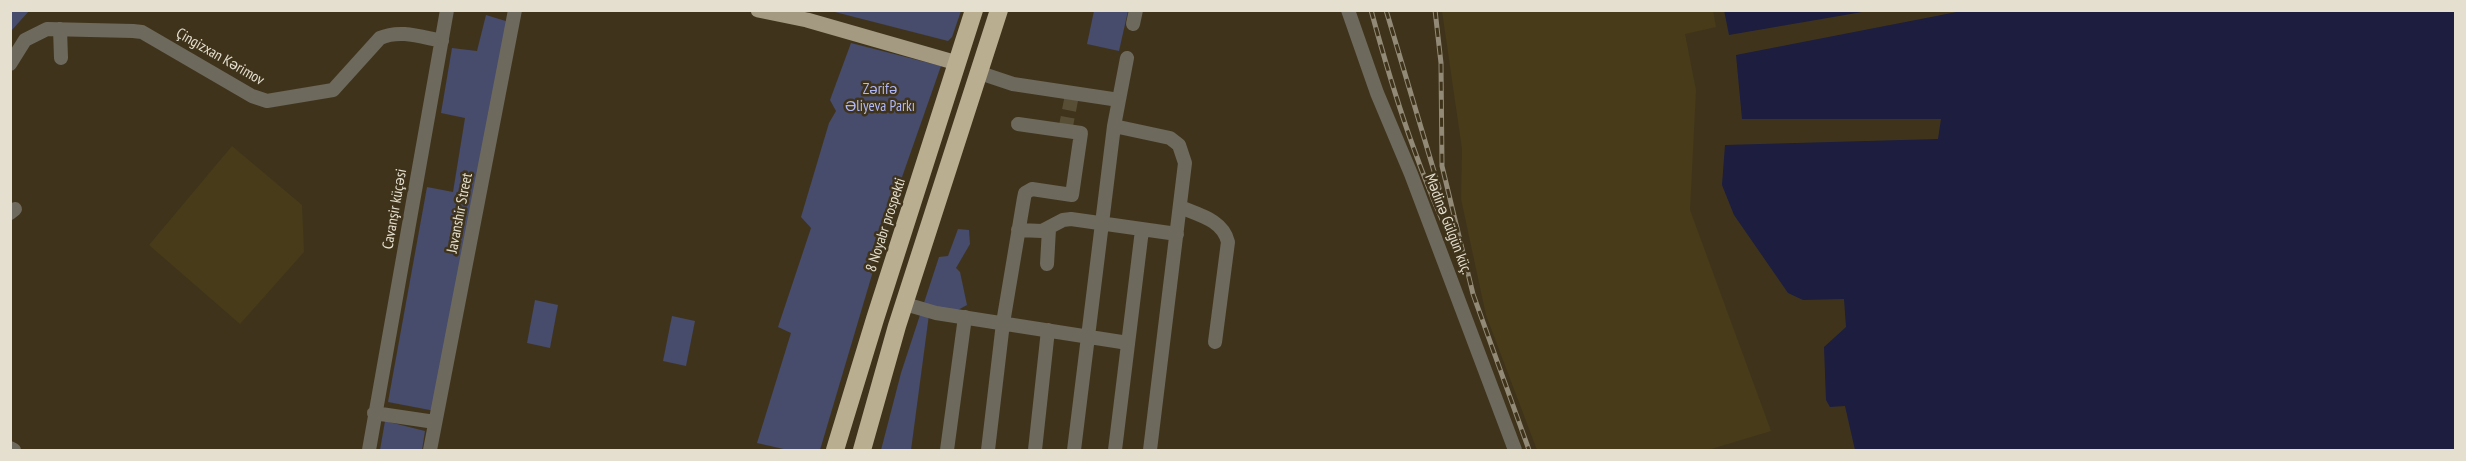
<!DOCTYPE html>
<meta charset="utf-8">
<style>
body{margin:0}
#map{position:relative;width:2466px;height:461px;overflow:hidden;background:#3f341b;font-family:"PT Sans Narrow",sans-serif}
canvas{display:block}
.frame{position:absolute;inset:0;border:12px solid #e5dfd0;pointer-events:none}
</style>
<div id="map">
<canvas width="2466" height="461"></canvas>
<div class="frame"></div>
</div>
<script>
const ctx = document.querySelector('canvas').getContext('2d');
ctx.lineJoin = 'round';
function fillPath(path, color) { ctx.fillStyle = color; ctx.fill(path, 'evenodd'); }
function trace(path, color, width, dash) { ctx.strokeStyle = color; ctx.lineWidth = width; ctx.lineCap = dash ? 'butt' : 'round'; ctx.setLineDash(dash || []); ctx.stroke(path); }
function write(font, color, halo, rows, align = 'center') {
  ctx.font = font + ' "PT Sans Narrow",sans-serif'; ctx.lineWidth = 5; ctx.setLineDash([]); ctx.textBaseline = 'middle'; ctx.strokeStyle = halo; ctx.fillStyle = color; for (const [text, x, y, turn = 0] of rows) {
    ctx.save(); ctx.translate(x, y); ctx.rotate((+turn || 0) * Math.PI / 180); ctx.textAlign = isNaN(turn) ? turn : align; if (halo) ctx.strokeText(text, 0, 0); ctx.fillText(text, 0, 0); ctx.restore();
  }
}
const built = new Path2D(`
 M1442 11H1713L1716 27 1685 34 1696 90 1690 210 1771 431 1708 450H1537L1486 315 1461 199 1462 149Z
 M232 146 302 205 304 252 240 324 149 245Z`);
const green = new Path2D(`
 M11 10 29 11 11 31 10 11Z
 M831 11H961L952 37 948 41Z
 M1094 11H1128L1119 51 1087 44Z
 M486 15 509 22 435 411 388 402 427 187 453 192 465 118 441 113 452 48 477 51Z
 M851 43 941 66 895 197 820 450H788L757 443 791 333 778 327 811 228 801 217 829 123 836 111 830 100Z
 M958 229 969 230 970 244 956 268 960 272 967 305 956 311 930 307 911 450H881L901 373 939 257 948 256Z
 M535 300 558 305 550 348 527 343Z
 M672 316 695 321 686 366 663 361Z
 M385 421 425 431 422 450H380Z`);
const water = new Path2D(`
 M1724 10H1868V11L1729 35Z
 M1967 10 2455 11V450H1855L1845 406 1830 407 1826 400 1824 347 1846 327 1844 299 1803 300 1788 293 1734 215 1722 185 1725 145 1938 139 1941 119H1742L1736 55Z`);
const minorTunnel = new Path2D(`
 M1065 131 1072 95`);
const minor = new Path2D(`
 M1348 10 1377 93 1411 174 1515 450
 M1133 24 1136 10
 M60 29 61 58
 M10 64 25 40 47 29 133 31 142 32 252 96 267 101 333 90 380 38C400 29 421 37 442 41
 M980 73 1013 84 1119 100
 M1114 126 1170 138 1179 145 1185 163 1150 450
 M1180 207C1199 215 1223 220 1228 242L1215 342
 M10 213 15 209
 M1018 230 1042 231 1063 220 1071 219 1177 234
 M1047 264 1049 229
 M905 304 936 313 1128 343
 M374 413 435 422
 M10 448 14 450
 M369 450 447 10
 M430 450 515 10
 M947 450 965 317
 M988 450 1003 323 1024 198 1025 193 1032 189 1072 195 1081 133 1018 124
 M1035 450 1048 330
 M1074 450 1114 126 1127 58
 M1115 450 1142 230`);
const major = new Path2D(`
 M758 10 807 20 957 63`);
const highway = new Path2D(`
 M835 450 875 319 974 10
 M862 450 897 326 999 10`);
const rail = new Path2D(`
 M1371 10C1394 95 1421 180 1460 258
 M1386 10 1439 188
 M1435 10 1441 63 1442 166 1473 294 1529 450`);
const streetNames = [
 ["Çingizxan Kərimov",220,57,30],
 ["Cavanşir küçəsi",395,209,-80],
 ["Javanshir Street",460,213,-79],
 ["Mədinə Gülgün küç.",1448,224,69],
 ["8 Noyabr prospekti",886,225,-72]
];
const parkNames = [
 ["Zərifə",880,90],
 ["Əliyeva Parkı",880,107]
];
fillPath(built, '#483b1a');
fillPath(green, '#474b6c');
fillPath(water, '#1c1d3f');
trace(minorTunnel, '#584e36', 14, [14, 7]);
trace(minor, '#6e695d', 14);
trace(major, '#a49a82', 15);
trace(highway, '#baae91', 18);
trace(rail, '#928a76', 5);
trace(rail, '#3f341b', 3, [9]);
write('15px', '#e5dfd0', '#3f341b', streetNames);
write('15px', '#b1b8fa', '#3f341b', parkNames);
</script>
